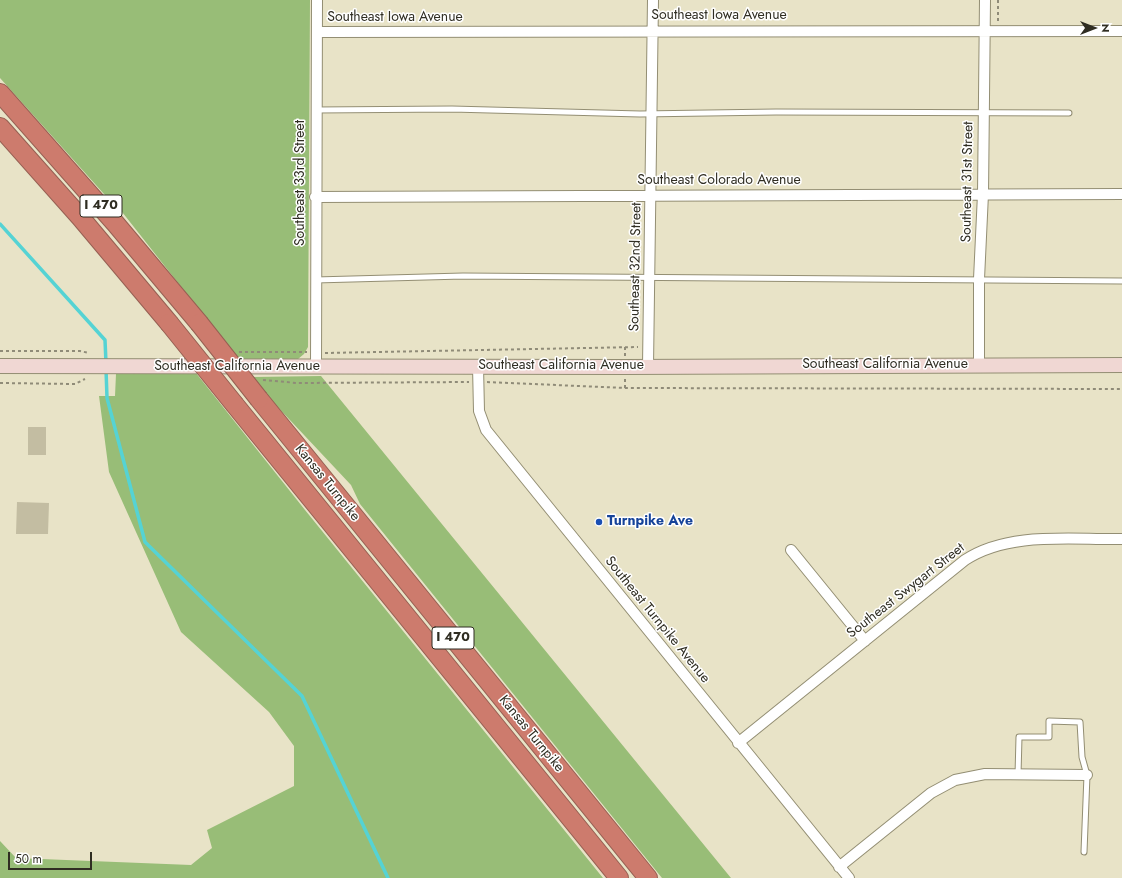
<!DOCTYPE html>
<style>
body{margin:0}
#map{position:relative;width:1122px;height:878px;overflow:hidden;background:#e8e3c7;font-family:Jost,sans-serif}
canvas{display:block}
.north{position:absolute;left:1074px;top:8px;width:40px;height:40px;-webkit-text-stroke:3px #fff;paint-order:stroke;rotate:90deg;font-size:11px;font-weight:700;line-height:16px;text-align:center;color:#2f2d22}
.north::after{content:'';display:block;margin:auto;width:14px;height:18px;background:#2f2d22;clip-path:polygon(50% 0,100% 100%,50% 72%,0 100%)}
.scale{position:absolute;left:8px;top:852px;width:84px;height:18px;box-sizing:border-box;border:2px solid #2f2d22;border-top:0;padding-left:5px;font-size:12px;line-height:14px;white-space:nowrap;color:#2f2d22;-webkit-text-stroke:3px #fff;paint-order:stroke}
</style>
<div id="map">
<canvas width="1122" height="878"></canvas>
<div class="north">N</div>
<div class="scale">50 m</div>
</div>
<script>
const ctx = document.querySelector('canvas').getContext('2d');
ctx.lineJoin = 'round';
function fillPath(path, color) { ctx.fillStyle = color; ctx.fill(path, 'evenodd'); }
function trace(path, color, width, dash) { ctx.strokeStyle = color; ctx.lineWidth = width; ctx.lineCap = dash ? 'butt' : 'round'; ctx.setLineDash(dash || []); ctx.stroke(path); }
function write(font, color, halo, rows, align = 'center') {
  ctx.font = font + ' Jost,sans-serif'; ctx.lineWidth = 3; ctx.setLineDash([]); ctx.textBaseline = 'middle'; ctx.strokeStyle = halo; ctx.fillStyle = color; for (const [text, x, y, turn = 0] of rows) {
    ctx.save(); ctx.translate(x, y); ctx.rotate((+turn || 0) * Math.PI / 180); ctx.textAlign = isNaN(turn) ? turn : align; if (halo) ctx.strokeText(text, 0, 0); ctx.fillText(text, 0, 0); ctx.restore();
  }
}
const green = new Path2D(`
 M0 0H310L308 347 304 354 298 359H238L115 203 104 194 0 78Z
 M196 373 305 510 603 878H0V841L16 858 191 865 212 848 207 830 294 786V746L269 712 181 632 109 472 99 396H115L116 374Z
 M321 376 731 878H662L360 504 351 485 273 402 253 377Z`);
const stream = new Path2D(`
 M0 224 105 340 106 363
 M106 369 107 398 145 542 302 696 388 878`);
const building = new Path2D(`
 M28 427H46V455H28Z
 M17 502 49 503 48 534H16Z`);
const path = new Path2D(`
 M998 0V21
 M0 351H80L89 353
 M239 352H307
 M325 353 638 347
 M625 356V347
 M263 380 297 383 469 382
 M487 382 625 388 1122 389
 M0 383 75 384 85 379
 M625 388V378`);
const service = new Path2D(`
 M316 110 452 109 640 114 776 112 1069 113
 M315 280 463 276 1122 281
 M1018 775 1019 737H1049V721L1080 722 1082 757 1087 775 1084 852`);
const minor = new Path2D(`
 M317 32 1122 31
 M315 197 1122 194
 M979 365V279L983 194 985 0
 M478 366 479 411 486 430 849 878
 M648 366 653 0
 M316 367 317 0
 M791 550 865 641
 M738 743 965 560C1009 531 1071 540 1122 539
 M839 867 931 793 955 780 985 774 1087 775`);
const secondary = new Path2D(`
 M0 366 625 367 1122 365`);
const motorway = new Path2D(`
 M0 93 115 223 199 323
 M0 127 80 217 169 323
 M259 399 648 878
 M235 405 619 878`);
const motorwayBridge = new Path2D(`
 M169 323 235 405
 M199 323 259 399`);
const markers = [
 [599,522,4,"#1a4fb4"]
];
const shields = [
 [101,206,42],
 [453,638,42]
];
const shieldNames = [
 ["I 470",101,206],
 ["I 470",453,638]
];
const streetNames = [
 ["Southeast Iowa Avenue",719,16],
 ["Southeast Iowa Avenue",395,18],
 ["Southeast Colorado Avenue",719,181],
 ["Southeast 31st Street",968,182,-89],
 ["Southeast 33rd Street",301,183,-90],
 ["Southeast 32nd Street",636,267,-89],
 ["Southeast California Avenue",885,365],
 ["Southeast California Avenue",561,366],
 ["Southeast California Avenue",237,367],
 ["Kansas Turnpike",327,483,51],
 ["Southeast Swygart Street",906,591,-38],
 ["Southeast Turnpike Avenue",657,620,51],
 ["Kansas Turnpike",531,734,51]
];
const transitNames = [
 ["Turnpike Ave",607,522]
];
fillPath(green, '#98bd77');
trace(stream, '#55d3d4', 3.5);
fillPath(building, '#c3bda2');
trace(service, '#938e73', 7);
trace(minor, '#938e73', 12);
trace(secondary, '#938e73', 16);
trace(motorway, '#966053', 20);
trace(path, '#8f8b78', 2, [3, 3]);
trace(service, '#fff', 5);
trace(minor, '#fff', 10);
trace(secondary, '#f0d7d3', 14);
trace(motorway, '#cd7b6d', 18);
trace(motorwayBridge, '#966053', 20, []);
trace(motorwayBridge, '#cd7b6d', 18);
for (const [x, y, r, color] of markers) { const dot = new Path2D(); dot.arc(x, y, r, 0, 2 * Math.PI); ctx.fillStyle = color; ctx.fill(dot); trace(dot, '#fff', 1.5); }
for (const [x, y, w] of shields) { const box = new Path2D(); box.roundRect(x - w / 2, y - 11, w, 22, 3); ctx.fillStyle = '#fff'; ctx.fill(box); trace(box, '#2f2d22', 1); }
write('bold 13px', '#2f2d22', null, shieldNames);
write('14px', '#2f2d22', '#fff', streetNames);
write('bold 14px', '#164399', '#fff', transitNames, 'left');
</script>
